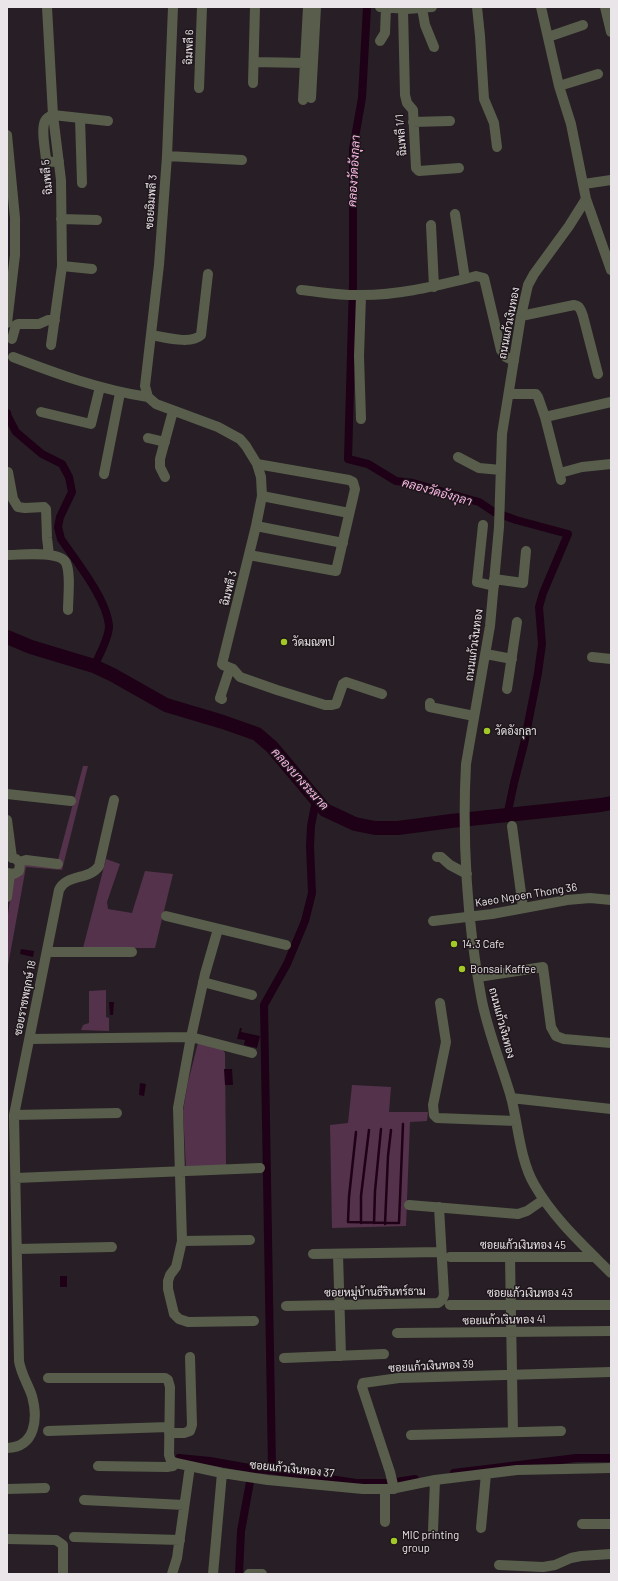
<!DOCTYPE html>
<meta charset="utf-8">
<style>
body{margin:0}
#map{position:relative;width:618px;height:1581px;overflow:hidden;background:#271f25;font-family:Barlow,sans-serif}
canvas{display:block}
.frame{position:absolute;inset:0;border:8px solid #eae5e8;pointer-events:none}
</style>
<div id="map">
<canvas width="618" height="1581"></canvas>
<div class="frame"></div>
</div>
<script>
const ctx = document.querySelector('canvas').getContext('2d');
ctx.lineJoin = 'round';
function fillPath(path, color) { ctx.fillStyle = color; ctx.fill(path, 'evenodd'); }
function trace(path, color, width, dash) { ctx.strokeStyle = color; ctx.lineWidth = width; ctx.lineCap = dash ? 'butt' : 'round'; ctx.setLineDash(dash || []); ctx.stroke(path); }
function write(font, color, halo, rows, align = 'center') {
  ctx.font = font + ' Barlow,Sarabun,sans-serif'; ctx.lineWidth = 3; ctx.setLineDash([]); ctx.textBaseline = 'middle'; ctx.strokeStyle = halo; ctx.fillStyle = color; for (const [text, x, y, turn = 0] of rows) {
    ctx.save(); ctx.translate(x, y); ctx.rotate((+turn || 0) * Math.PI / 180); ctx.textAlign = isNaN(turn) ? turn : align; if (halo) ctx.strokeText(text, 0, 0); ctx.fillText(text, 0, 0); ctx.restore();
  }
}
const green = new Path2D(`
 M83 766H88L62 870 26 867 7 971V922L13 877 25 862 58 860Z
 M106 859 120 864 107 902 108 909 132 913 145 871 173 874 155 948H83Z
 M106 990V1017L109 1018V1031L81 1030 83 1025 89 1023V991Z
 M198 1043 222 1049 225 1053 226 1166 186 1168 183 1111 188 1082Z
 M352 1085 391 1087 389 1112H428L427 1121 410 1122 406 1226 332 1228 330 1125 348 1123Z`);
const water = new Path2D(`
 M21 949 34 951 33 957 20 954Z
 M109 1002H114L113 1015H110Z
 M240 1028H242L241 1032 260 1036 257 1048 244 1045 245 1040 237 1039Z
 M224 1069H232L233 1085H225Z
 M140 1083 146 1084 144 1096 139 1095Z
 M60 1276H67V1287H60Z`);
const stream = new Path2D(`
 M356 1132 349 1197 348 1222 399 1223 403 1124
 M361 1223V1196L369 1130
 M374 1223 375 1191 381 1129
 M385 1224 388 1156 391 1130`);
const canal = new Path2D(`
 M367 7 362 98 353 149V283L348 459 368 464 396 481 413 483 461 497 479 502 494 512 516 520 568 534 543 593 539 607 542 644 538 673 524 744 514 783 507 816
 M7 413 8 417 16 432 42 454 62 464 69 477 72 492 60 517 58 527 61 539C76 561 107 599 109 626 109 638 99 656 94 666
 M179 1458 210 1461 255 1469
 M271 1470 356 1483H390L415 1479
 M454 1473 576 1458H611
 M239 1574 241 1531 250 1482 255 1469 271 1470 272 1467 264 1005 287 964 305 921 312 893 310 846 311 826 316 800`);
const river = new Path2D(`
 M7 637 31 647 94 666 113 675 166 705 223 722 257 734 272 747 325 810 355 824 375 828H398L451 821 601 805 611 803`);
const minor = new Path2D(`
 M47 7 53 115 61 180 62 266 51 345
 M173 7 167 156 159 265 145 386 148 397 156 404 218 427 240 439 246 446 257 464 261 477 262 496 256 526 222 664 223 665 233 669 240 677 277 690 325 705H332L336 704 343 684 346 682 382 694
 M380 7 407 9 432 7
 M477 7 480 36 484 99 494 123 497 147
 M541 7 559 86 571 124 586 199 569 226 534 274 528 285 521 316 502 434 499 527 490 626 466 764C462 839 467 922 481 996 487 1030 501 1063 511 1097 518 1124 520 1160 534 1184 553 1218 584 1246 611 1273
 M605 7 611 32
 M422 8 425 25 434 47
 M403 9 405 95 407 103 413 110 416 168 419 171 459 168
 M548 37 583 25
 M380 41 385 33 386 7
 M254 62 305 63
 M253 83 255 7
 M559 86 598 74
 M199 88 202 7
 M311 98 316 7
 M303 100 308 7
 M80 118 82 183
 M413 122 450 121
 M7 135 15 218V255L7 323
 M167 156 242 160
 M59 161 49 162 46 159C45 149 41 129 45 121 47 117 50 116 53 115L108 121
 M584 184 611 180
 M586 199 611 270
 M455 214 465 279 476 276 484 278 501 350 506 357 514 361
 M61 219 97 220
 M431 225 434 287
 M62 266 92 269
 M301 290C321 292 342 296 362 295 398 295 431 287 465 279
 M361 296 359 356 361 419
 M521 316 574 305C580 306 581 310 583 316L598 374
 M151 335C164 337 191 345 201 335L208 274
 M12 339 16 325 18 324H39L48 320H55
 M13 357C57 374 101 390 148 397
 M509 394H536L538 397 545 417 561 480
 M41 412 91 424 100 387
 M545 417 611 402
 M148 438 165 442
 M458 457 479 468 501 470
 M8 472 13 499 18 507 25 508 44 507 46 509 47 538 49 555
 M560 473 582 467 611 464
 M104 474 120 393
 M165 477 160 467V459L173 411
 M262 496 349 513
 M483 525 477 582 494 586
 M256 526 343 543
 M7 555C21 555 60 550 66 563 71 573 68 598 68 610
 M249 555 336 571 355 489 353 482 349 480 257 464
 M494 579 523 583 526 551
 M486 654 512 659
 M592 657 611 659
 M507 689 517 622
 M222 699 220 698 230 668
 M430 703V707L474 716
 M7 794 71 801
 M7 820 12 858
 M512 826 523 908
 M437 857H441L450 865 467 874
 M19 862 26 860 58 864
 M7 873 14 874 19 871 20 863 16 859
 M7 897 10 874
 M166 916 286 945
 M433 921 492 914 567 900 590 898 611 900
 M218 929 205 974 191 1037 178 1108 182 1241 176 1267 170 1275 168 1281V1289L174 1314 179 1319 188 1322 254 1321
 M47 952H132
 M478 977 543 967 551 1027 556 1036 564 1039 611 1043
 M203 982 252 995
 M440 1003 446 1042 433 1105 434 1115 437 1118 516 1121
 M30 1039 191 1037 252 1053
 M511 1098 611 1109
 M14 1115 117 1113
 M16 1178 260 1168
 M409 1205 518 1214 527 1211 543 1200
 M182 1241 250 1240
 M17 1249 112 1247
 M313 1254 441 1252
 M338 1254 341 1356
 M450 1257H595
 M510 1257 513 1432
 M450 1305H611
 M286 1306 438 1303 442 1300 444 1295 439 1207
 M397 1333 611 1331
 M284 1358 384 1354
 M48 1378H165L168 1380 170 1387 169 1455 171 1461 176 1463 222 1473 268 1480 363 1489H391L435 1480 517 1470 611 1468
 M48 1431 169 1427
 M169 1433H184L190 1431 192 1425 190 1357
 M411 1435 561 1431
 M7 1448C36 1447 38 1418 32 1396 28 1384 21 1374 19 1361L14 1115 59 890C66 874 90 880 99 866L114 800
 M98 1466 167 1467 173 1466 176 1463
 M7 1489 45 1488
 M385 1489V1522
 M394 1489 390 1472 362 1387 363 1383 399 1378 611 1372
 M84 1500 184 1505
 M582 1524H611
 M481 1528 486 1474
 M433 1531 435 1480
 M74 1537 180 1540
 M7 1539 56 1540 63 1545V1574
 M499 1565 543 1567 555 1565 571 1558 581 1556 611 1554
 M172 1574 177 1558 190 1466
 M213 1574 222 1473
 M249 1574H262`);
const markers = [
 [284,642,4,"#a3c926"],
 [487,731,4,"#a3c926"],
 [454,944,4,"#a3c926"],
 [462,969,4,"#a3c926"],
 [394,1541,4,"#a3c926"]
];
const streetNames = [
 ["ฉิมพลี 6",189,47,-88],
 ["ฉิมพลี 1/1",401,135,-95],
 ["ฉิมพลี 5",47,177,-95],
 ["ซอยฉิมพลี 3",151,202,-86],
 ["ถนนแก้วเงินทอง",509,323,-79],
 ["ฉิมพลี 3",229,588,-76],
 ["ถนนแก้วเงินทอง",474,645,-82],
 ["Kaeo Ngoen Thong 36",526,895,-9],
 ["ซอยราชพฤกษ์ 18",25,998,-79],
 ["ถนนแก้วเงินทอง",502,1023,75],
 ["ซอยแก้วเงินทอง 45",523,1245],
 ["ซอยหมู่บ้านธีรินทร์ธาม",375,1292,-1],
 ["ซอยแก้วเงินทอง 43",530,1293],
 ["ซอยแก้วเงินทอง 41",504,1320,-1],
 ["ซอยแก้วเงินทอง 39",431,1366,-3],
 ["ซอยแก้วเงินทอง 37",292,1469,6]
];
const poiNames = [
 ["วัดมณฑป",292,642],
 ["วัดอังกุลา",495,731],
 ["14.3 Cafe",462,944],
 ["Bonsai Kaffee",470,969],
 ["MIC printing",402,1535],
 ["group",402,1548]
];
const waterNames = [
 ["คลองวัดอังกุลา",354,171,-87],
 ["คลองวัดอังกุลา",437,492,16],
 ["คลองบางระมาด",300,779,48]
];
fillPath(green, '#55324b');
fillPath(water, '#1e0017');
trace(stream, '#1e0017', 2.5);
trace(canal, '#1e0017', 8);
trace(river, '#1e0017', 14);
trace(minor, '#585e4b', 10);
for (const [x, y, r, color] of markers) { const dot = new Path2D(); dot.arc(x, y, r, 0, 2 * Math.PI); ctx.fillStyle = color; ctx.fill(dot); trace(dot, '#1e161b', 1.5); }
write('11px', '#eae5e8', '#1e161b', streetNames);
write('11px', '#eae5e8', '#1e161b', poiNames, 'left');
write('italic 12px', '#fdb9e8', '#1e161b', waterNames);
</script>
